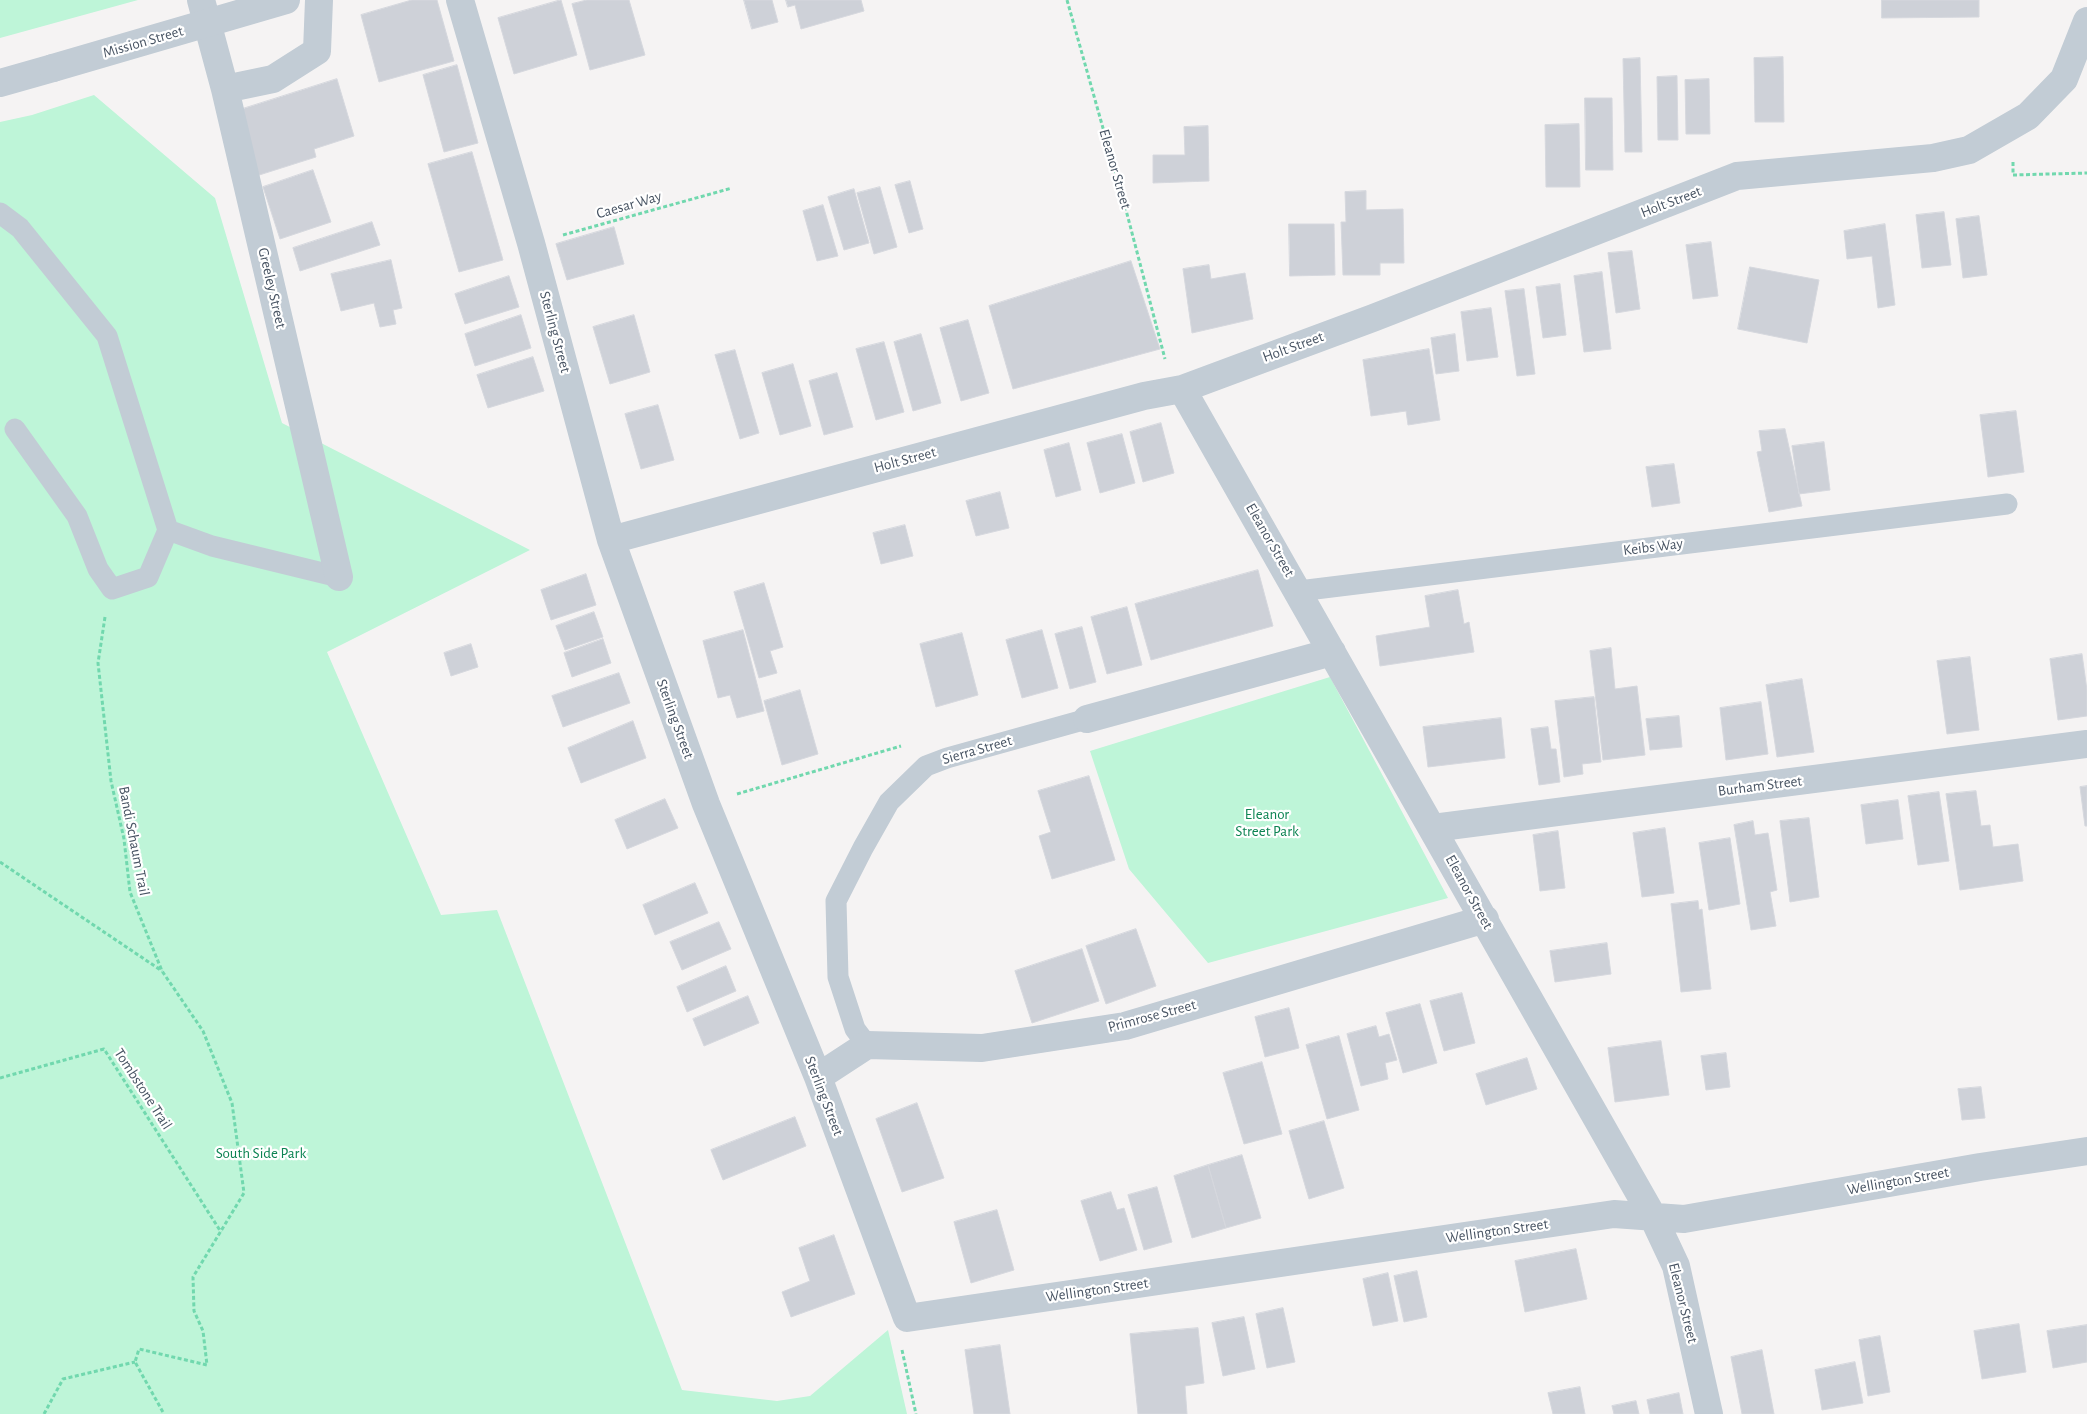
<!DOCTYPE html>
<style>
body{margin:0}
canvas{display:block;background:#f5f3f3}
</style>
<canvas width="2087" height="1414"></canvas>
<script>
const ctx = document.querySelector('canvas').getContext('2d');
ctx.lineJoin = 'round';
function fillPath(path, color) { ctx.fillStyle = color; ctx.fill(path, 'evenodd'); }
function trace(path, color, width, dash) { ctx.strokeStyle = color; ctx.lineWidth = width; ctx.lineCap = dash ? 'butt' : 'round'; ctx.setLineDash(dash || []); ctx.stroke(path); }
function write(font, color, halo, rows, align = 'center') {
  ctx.font = font + ' "Alegreya Sans",sans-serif'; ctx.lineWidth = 4.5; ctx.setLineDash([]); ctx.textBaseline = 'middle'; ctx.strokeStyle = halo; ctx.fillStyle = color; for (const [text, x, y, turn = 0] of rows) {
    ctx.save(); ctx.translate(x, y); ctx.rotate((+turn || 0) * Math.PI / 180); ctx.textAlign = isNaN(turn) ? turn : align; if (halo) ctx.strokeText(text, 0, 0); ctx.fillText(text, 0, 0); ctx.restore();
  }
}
const green = new Path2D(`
 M0 0H138L0 38Z
 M94 95 215 198 282 423 530 550 327 652 441 915 497 910 682 1390 777 1401 810 1396 888 1330 907 1414H0V122L32 115Z
 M1330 677 1448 898 1208 963 1129 869 1090 751Z`);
const building = new Path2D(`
 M412 0H437L454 61 379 82 361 15Z
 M561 0 577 55 514 74 498 18Z
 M587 0H629L645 55 590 70 572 4Z
 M744 0H772L778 22 752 29Z
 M786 0H861L864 11 801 29 795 5 788 7Z
 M1882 0H1979V17L1882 18Z
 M1783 57 1784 122H1755L1754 58Z
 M1640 58 1642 152H1625L1623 59Z
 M457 65 478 143 444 152 423 75Z
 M1677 76 1678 140H1658L1657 77Z
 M337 79 354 136 314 149 316 157 253 177 233 112Z
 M1709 79 1710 134H1686L1685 80Z
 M1585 98H1612L1613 170H1586Z
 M1579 124 1580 187H1546L1545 125Z
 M1208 126 1209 181 1153 183V155H1185L1184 127Z
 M472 152 503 260 459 272 428 164Z
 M313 170 331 222 280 239 263 187Z
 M910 181 923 229 909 233 895 185Z
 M880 187 897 247 874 254 857 193Z
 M854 189 869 243 844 250 828 197Z
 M1366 191V210L1403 209 1404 263H1380V275H1343L1341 222H1346L1345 192Z
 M823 205 838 256 817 261 803 211Z
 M1944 212 1951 265 1922 268 1916 215Z
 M1979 216 1987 275 1963 278 1956 219Z
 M372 222 380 245 300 271 293 248Z
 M1289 224H1334L1335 275 1290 276Z
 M1885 224 1895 305 1878 308 1872 256 1847 259 1844 231Z
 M614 227 624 264 567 280 556 244Z
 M1711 242 1718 296 1693 299 1686 245Z
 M1632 251 1640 309 1616 313 1608 253Z
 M391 260 402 308 393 310 396 324 380 327 374 303 341 311 331 274Z
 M1131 261 1160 349 1013 389 989 306Z
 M1209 265 1211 279 1245 273 1253 319 1192 333 1183 269Z
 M1750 267 1819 280 1807 343 1738 329Z
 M1602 272 1611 349 1584 352 1574 276Z
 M509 276 519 307 465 324 455 294Z
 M1560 284 1566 335 1543 338 1536 287Z
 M1524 289 1535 374 1517 376 1505 291Z
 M1491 308 1498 357 1467 361 1461 312Z
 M521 315 531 348 475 366 465 334Z
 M634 315 650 372 610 384 593 327Z
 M968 320 989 393 961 401 940 328Z
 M921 334 941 403 913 411 894 342Z
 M1455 334 1459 371 1436 374 1431 338Z
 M884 342 904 412 876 420 856 349Z
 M1429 349 1440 420 1408 425 1406 411 1371 416 1363 360Z
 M735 350 759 433 740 439 715 355Z
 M533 357 544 391 488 408 477 375Z
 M793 364 811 426 780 435 762 373Z
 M837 373 853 427 824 435 809 381Z
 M658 405 674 460 641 469 625 414Z
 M2016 411 2024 472 1988 477 1980 415Z
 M1161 423 1174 473 1143 482 1130 432Z
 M1785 429 1802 506 1769 512 1757 452 1762 451 1759 431Z
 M1122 434 1135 483 1100 493 1087 443Z
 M1824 442 1830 490 1799 494 1792 446Z
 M1069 443 1081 490 1056 497 1044 450Z
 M1674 464 1680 503 1652 507 1646 467Z
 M1000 492 1009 528 976 536 966 501Z
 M905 525 913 556 881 564 873 533Z
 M1258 570 1273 626 1151 660 1135 604Z
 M586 574 596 605 551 620 541 590Z
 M764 583 783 647 770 651 777 673 759 678 734 592Z
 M1458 590 1464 624 1469 622 1474 652 1380 666 1376 636 1430 627 1425 596Z
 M1127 607 1142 665 1107 674 1091 617Z
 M594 612 603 637 565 650 556 626Z
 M1082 627 1096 682 1070 689 1055 634Z
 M743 630 764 711 737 718 730 695 718 698 703 641Z
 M1042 630 1058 688 1022 698 1006 640Z
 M962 633 978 695 936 707 920 644Z
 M603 639 611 663 572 677 564 653Z
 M471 644 478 667 451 676 444 653Z
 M1611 648 1615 689 1637 686 1645 755 1603 760 1590 651Z
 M2082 654 2087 690V716L2058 720 2050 659Z
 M1970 657 1979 730 1947 734 1937 661Z
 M619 673 630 703 563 727 552 696Z
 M1802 679 1814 752 1777 757 1766 685Z
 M800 690 818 754 782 765 764 701Z
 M1594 697 1601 762 1582 764 1583 774 1564 777 1555 701Z
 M1761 702 1768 754 1726 760 1720 708Z
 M1679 716 1682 747 1650 750 1646 719Z
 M1501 718 1505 758 1428 767 1423 727Z
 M633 721 646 758 581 783 568 748Z
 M1548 727 1551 749H1556L1560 782 1539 785 1531 729Z
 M1089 776 1115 860 1052 879 1039 836 1051 832 1038 791Z
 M2087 786V826H2085L2080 787Z
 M1976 791 1981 826 1990 825 1993 847 2018 844 2023 881 1960 890 1946 794Z
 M1939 792 1949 861 1918 865 1908 796Z
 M665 799 678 828 627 849 615 820Z
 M1898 800 1903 839 1866 844 1861 805Z
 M1809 818 1819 897 1790 902 1780 821Z
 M1753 821 1755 835 1768 833 1777 890 1770 892 1776 926 1751 930 1734 825Z
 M1665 828 1674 893 1642 897 1633 833Z
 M1558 831 1565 888 1540 891 1533 835Z
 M1730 838 1740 904 1709 910 1699 843Z
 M695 883 708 913 655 935 643 905Z
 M1698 901 1699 910 1702 909 1711 989 1681 992 1671 904Z
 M719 922 731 949 682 970 670 942Z
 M1136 929 1156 986 1106 1004 1086 946Z
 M1607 943 1611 974 1555 982 1550 951Z
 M1082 949 1099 1001 1032 1023 1015 971Z
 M726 966 736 991 687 1012 677 987Z
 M1462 993 1475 1043 1444 1051 1430 1001Z
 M748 996 759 1023 704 1046 693 1019Z
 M1420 1004 1437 1063 1403 1073 1386 1013Z
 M1289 1008 1299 1048 1265 1057 1255 1017Z
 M1376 1026 1379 1037 1389 1034 1397 1060 1385 1063 1388 1079 1361 1086 1347 1034Z
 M1339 1036 1359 1110 1327 1119 1306 1045Z
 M1661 1041 1669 1095 1615 1102 1608 1048Z
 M1726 1053 1730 1087 1706 1090 1701 1056Z
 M1527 1058 1537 1089 1486 1105 1476 1074Z
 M1262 1062 1282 1134 1244 1144 1223 1073Z
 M1981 1087 1985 1118 1962 1120 1958 1089Z
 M917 1103 944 1178 902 1192 876 1119Z
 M795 1117 806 1146 723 1180 711 1150Z
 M1324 1121 1344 1188 1309 1199 1289 1131Z
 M1242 1155 1261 1218 1226 1228 1208 1165Z
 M1208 1165 1226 1228 1192 1238 1174 1176Z
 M1157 1187 1172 1242 1144 1250 1128 1195Z
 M1111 1192 1117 1210 1124 1208 1137 1250 1100 1261 1081 1201Z
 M997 1210 1014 1270 971 1283 954 1222Z
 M834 1235 855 1294 791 1317 782 1292 810 1281 799 1248Z
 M1576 1249 1587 1299 1525 1312 1515 1261Z
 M1417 1271 1427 1317 1404 1322 1394 1276Z
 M1388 1273 1398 1321 1373 1326 1363 1279Z
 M1283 1308 1295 1362 1267 1368 1256 1314Z
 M1244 1317 1255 1369 1223 1376 1212 1323Z
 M2019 1324 2026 1372 1982 1379 1974 1331Z
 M2087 1325V1362L2053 1368 2047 1331Z
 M1198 1328 1204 1383 1185 1386 1187 1414H1138L1130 1334Z
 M1880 1336 1890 1392 1868 1396 1859 1340Z
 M1000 1345 1010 1414H974L965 1350Z
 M1762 1350 1774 1414H1742L1731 1357Z
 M1855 1362 1863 1403 1822 1410 1815 1370Z
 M1580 1387 1585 1414H1553L1548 1393Z
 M1679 1393 1683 1414H1650L1647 1400Z
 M1636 1401 1639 1414H1614L1612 1406Z`);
const path = new Path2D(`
 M1067 0 1126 210 1165 359
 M2013 162V175L2087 173
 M563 235 732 188
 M105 617 98 663 111 781 124 839 130 892 162 971 203 1031 232 1103 244 1193 193 1277 194 1311 203 1331 207 1365 139 1349 135 1362 164 1414
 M737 794 901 746
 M0 862 162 971
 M0 1078 104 1049 221 1232
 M902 1350 916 1414
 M44 1414 63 1379 135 1362`);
const service = new Path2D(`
 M0 213 20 228 107 336 168 530 148 577 112 589 98 569 77 516 15 429
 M168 530 212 546 339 577
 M1299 591 2007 504
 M867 1045 855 1029 838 977 836 901 863 848 889 802 926 766 947 758 1087 719`);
const minor = new Path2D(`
 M201 0 225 89 339 577
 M460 0 531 243 611 540 706 804 818 1077 907 1318 1614 1214 1684 1219 1980 1167 2087 1151
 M225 89 273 79 317 51 319 0
 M1182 389 1653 1217 1676 1266 1709 1414
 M611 540 1144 396 1182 389 1373 318 1737 176 1933 158 1969 150 2028 116 2064 79 2087 21
 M1087 719 1332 652
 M1433 828 2087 744
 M818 1077 867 1045 982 1048 1125 1026 1485 919`);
const tertiary = new Path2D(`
 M0 83 53 68`);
const tertiaryBridge = new Path2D(`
 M53 68 286 0`);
const streetNames = [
 ["Mission Street",143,42,-16],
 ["Eleanor Street",1115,169,74],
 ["Holt Street",1671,202,-21],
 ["Caesar Way",629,205,-16],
 ["Greeley Street",272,288,77],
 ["Sterling Street",555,332,75],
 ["Holt Street",1293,347,-20],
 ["Holt Street",905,460,-15],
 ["Eleanor Street",1270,540,60],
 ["Keibs Way",1653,547,-7],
 ["Sterling Street",675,719,70],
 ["Sierra Street",977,750,-16],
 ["Burham Street",1760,786,-7],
 ["Bandi Schaum Trail",134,841,79],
 ["Eleanor Street",1469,892,61],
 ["Primrose Street",1152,1016,-15],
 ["Tombstone Trail",143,1089,57],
 ["Sterling Street",824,1096,69],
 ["Wellington Street",1898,1181,-10],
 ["Wellington Street",1497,1231,-8],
 ["Wellington Street",1097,1290,-8],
 ["Eleanor Street",1683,1303,76]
];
const parkNames = [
 ["Eleanor",1267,814],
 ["Street Park",1267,831],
 ["South Side Park",261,1153]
];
fillPath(green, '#bef5d8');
fillPath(building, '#ced1d8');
trace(building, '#d6d8de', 1);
trace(path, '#71d8ae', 3, [4, 2.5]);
trace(service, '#c2ccd5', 21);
trace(minor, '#c2ccd5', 28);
trace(tertiary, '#c2ccd5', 28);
trace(tertiaryBridge, '#c2ccd5', 28);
write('15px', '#485463', '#fff', streetNames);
write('15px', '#0c8352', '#fff', parkNames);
</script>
